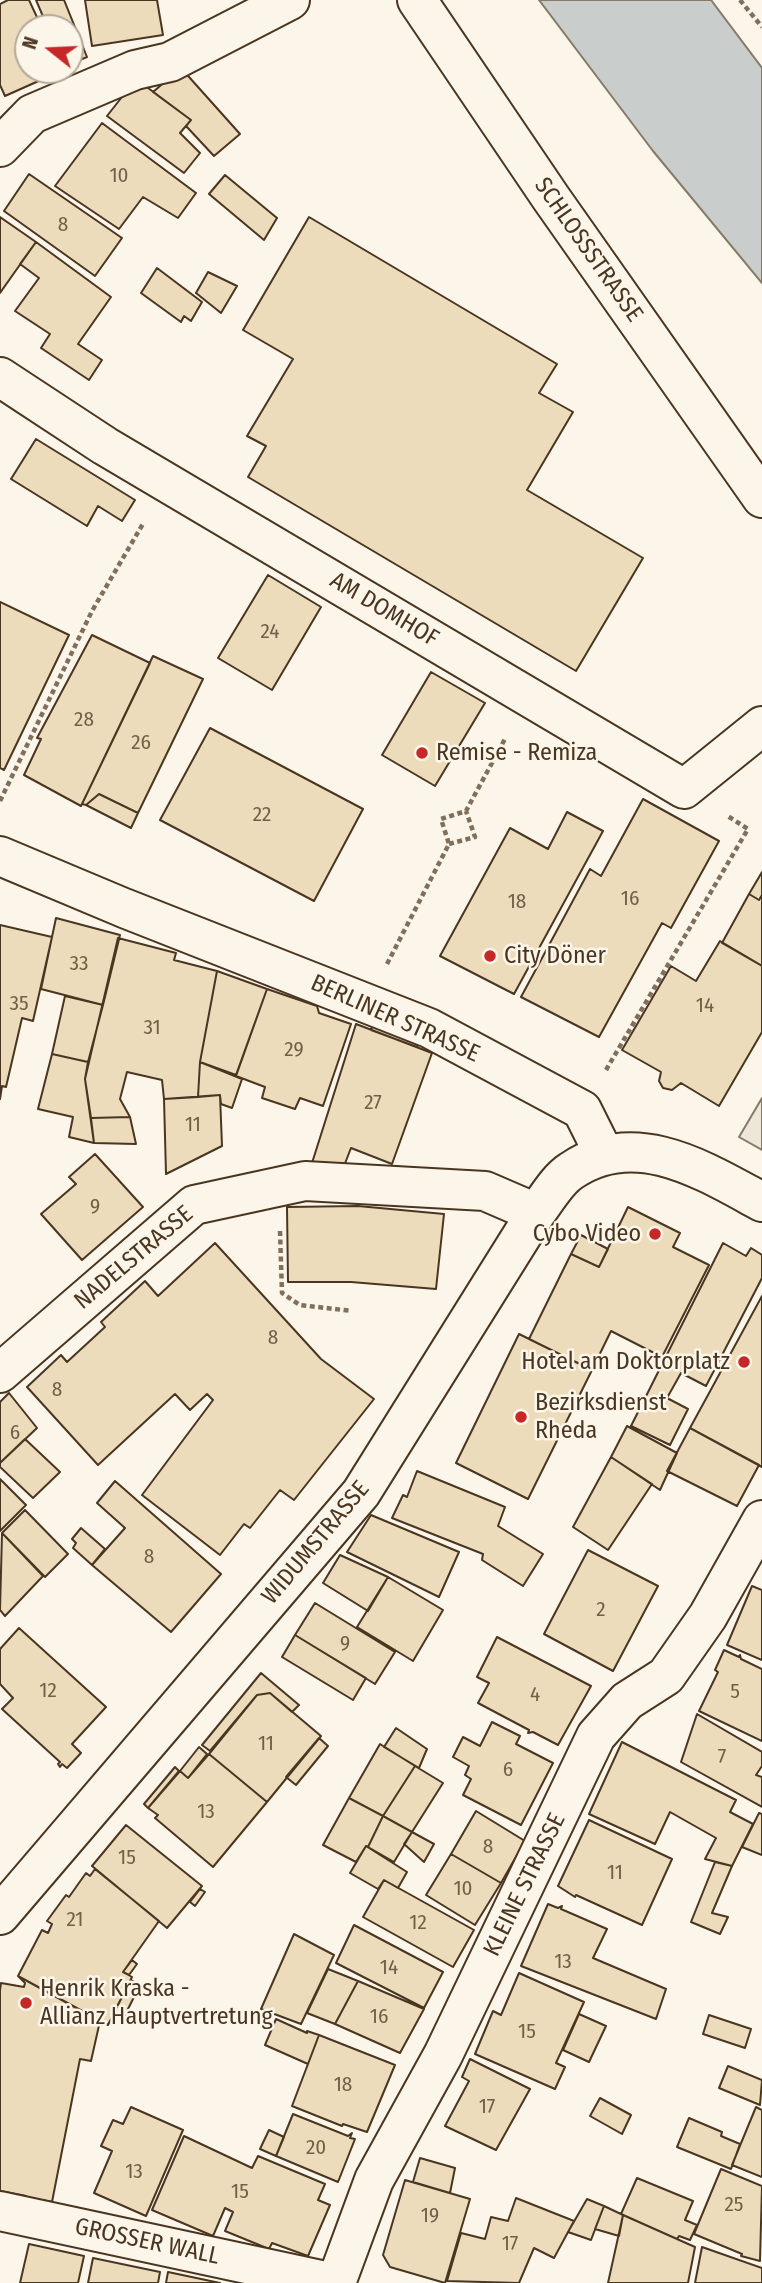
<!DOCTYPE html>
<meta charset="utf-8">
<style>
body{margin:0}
#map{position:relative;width:762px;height:2283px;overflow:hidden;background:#fbf6e9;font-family:"Fira Sans Condensed",sans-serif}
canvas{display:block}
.north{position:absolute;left:14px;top:14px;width:70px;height:70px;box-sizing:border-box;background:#fbf6e9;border:2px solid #b4a999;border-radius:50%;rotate:288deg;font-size:19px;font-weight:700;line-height:28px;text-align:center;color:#4a3520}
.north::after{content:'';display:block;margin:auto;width:24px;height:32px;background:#c62828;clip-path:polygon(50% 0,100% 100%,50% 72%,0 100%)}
</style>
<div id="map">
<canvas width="762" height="2283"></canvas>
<div class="north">N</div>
</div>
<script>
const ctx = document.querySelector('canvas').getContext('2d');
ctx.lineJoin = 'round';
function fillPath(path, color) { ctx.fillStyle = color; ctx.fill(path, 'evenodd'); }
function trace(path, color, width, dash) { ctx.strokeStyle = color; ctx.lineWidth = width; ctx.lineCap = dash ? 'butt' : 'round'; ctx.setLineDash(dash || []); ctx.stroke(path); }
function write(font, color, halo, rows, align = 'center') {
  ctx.font = font + ' "Fira Sans Condensed",sans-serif'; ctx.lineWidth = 5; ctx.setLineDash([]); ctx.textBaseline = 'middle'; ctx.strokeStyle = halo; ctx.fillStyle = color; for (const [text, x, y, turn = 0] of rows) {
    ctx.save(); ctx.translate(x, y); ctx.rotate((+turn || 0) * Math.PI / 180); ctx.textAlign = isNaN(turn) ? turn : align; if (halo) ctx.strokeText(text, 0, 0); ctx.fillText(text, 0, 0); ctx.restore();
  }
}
const parking = new Path2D(`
 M762 1098V1150L739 1137Z`);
const water = new Path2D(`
 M539 0H711L762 68V283L653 151Z`);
const building = new Path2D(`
 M8 0H29L42 28H28V70L61 71 5 96 0 85V4Z
 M36 0H64L87 57 70 64V28H48Z
 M85 0H157L163 35 92 46Z
 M181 68 240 134 214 156 186 126 191 120 153 92Z
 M136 79 191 120 180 133 200 153 184 173 107 116Z
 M102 123 196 193 178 218 143 197 119 229 55 186Z
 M29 174 122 238 95 276 4 211Z
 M225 175 277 218 264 240 209 194Z
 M0 217 36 242 0 293Z
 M309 217 557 364 539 393 573 412 527 490 643 558 576 671 248 477 266 446 247 436 293 359 243 330Z
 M36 242 111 297 78 344 102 360 89 380 41 348 50 334 15 311 39 278 20 264Z
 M157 268 202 302 191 321 184 316 181 322 141 293Z
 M208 272 237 286 221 313 196 293Z
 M36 439 135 500 122 521 98 506 87 526 11 479Z
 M268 575 321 607 272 690 218 658Z
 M0 602 69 635 4 770 0 768Z
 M92 635 150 663 81 806 24 775 41 739 37 738Z
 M153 656 203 679 138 813 99 794 86 805 82 804Z
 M431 672 485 703 435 786 382 755Z
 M210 728 363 809 314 901 160 820Z
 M99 794 138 813 131 828 86 805Z
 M643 799 719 841 671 928 662 923 599 1037 521 997 590 869 601 876Z
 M567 812 603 831 514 994 440 956 510 828 548 849Z
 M762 872V895L759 900 749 894Z
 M749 894 759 900 762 895V966L722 943Z
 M56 918 120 935 103 1005 41 989Z
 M0 925 52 937 33 1021 22 1018 6 1087 2 1086 0 1099Z
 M118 938 176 953 174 960 217 971 200 1062 198 1097 164 1099 162 1080 127 1072 120 1099 130 1117 91 1118 85 1079Z
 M720 941 762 966V1032L719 1106 681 1083 672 1090 663 1088 659 1081 661 1072 622 1050 671 966 696 981Z
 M217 971 267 989 236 1075 200 1062Z
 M267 989 317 1006 319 1013 351 1024 323 1106 300 1098 295 1109 262 1098 265 1087 236 1076Z
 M65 996 103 1005 88 1062 52 1054Z
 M375 1019 421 1037 417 1047 371 1030Z
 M356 1024 432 1053 392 1164 351 1148 344 1166 312 1163Z
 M52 1054 88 1062 85 1079 94 1143 69 1137 73 1117 38 1109Z
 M200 1062 242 1079 232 1108 221 1104 220 1095 198 1097Z
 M220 1095 222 1146 166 1174 164 1099Z
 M130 1117 136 1144 94 1143 91 1118Z
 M95 1154 143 1207 82 1260 41 1214 76 1184 69 1177Z
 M358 1206 444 1214 436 1289 351 1282H288L287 1207Z
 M628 1207 680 1233 673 1247 709 1265 662 1357 611 1331 592 1370 529 1339 571 1254 599 1267Z
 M581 1235 608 1249 599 1267 571 1254Z
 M215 1243 321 1359 374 1399 294 1500 280 1490 250 1528 244 1524 220 1555 142 1495 213 1400 207 1394 190 1410 175 1394 98 1465 27 1387 61 1355 67 1362 105 1327 101 1322 145 1281 158 1296Z
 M723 1243 746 1256 751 1248 762 1255V1278L706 1386 681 1373 667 1398 688 1409 670 1445 631 1426Z
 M762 1296V1467L690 1428Z
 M519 1334 592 1370 528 1499 456 1463Z
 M9 1393 37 1428 0 1463V1402Z
 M627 1426 677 1453 660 1490 611 1457Z
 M690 1428 759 1465 737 1506 667 1471Z
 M25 1439 60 1472 33 1498 0 1467V1463Z
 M611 1457 652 1484 608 1550 573 1527Z
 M417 1471 505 1507 498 1526 543 1554 523 1586 482 1560 483 1554 392 1518 403 1495 407 1497Z
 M0 1479 26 1505 0 1531Z
 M115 1481 221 1574 171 1632 92 1565 125 1528 97 1503Z
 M25 1510 68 1554 45 1577 2 1533Z
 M371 1515 459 1552 439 1597 347 1552Z
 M81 1528 105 1549 92 1565 73 1548 76 1543 72 1539Z
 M2 1533 43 1576 5 1616 0 1610Z
 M588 1550 658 1586 613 1671 544 1634Z
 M340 1555 388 1577 368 1611 323 1583Z
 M388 1577 443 1610 413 1661 357 1627Z
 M752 1586 762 1590V1660L727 1645Z
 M315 1603 395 1652 375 1684 295 1635Z
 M19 1628 106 1707 72 1744 81 1753 67 1768 62 1764 60 1767 58 1764 60 1762 2 1709 13 1698 0 1684V1649Z
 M295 1635 366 1678 353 1700 282 1657Z
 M497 1637 591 1686 558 1745 533 1732 528 1733 529 1730 478 1703 489 1683 477 1677Z
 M724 1650 739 1657 740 1655 741 1659 762 1669V1741L699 1711 718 1672 715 1670Z
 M261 1673 299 1705 292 1712 270 1693 257 1695 210 1751 202 1745Z
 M270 1693 321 1736 267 1802 209 1754 257 1695Z
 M697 1714 762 1752V1766L756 1775 762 1777V1807L681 1762Z
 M492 1722 520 1736 516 1744 553 1763 521 1825 463 1795 471 1779 465 1775 469 1766 453 1757 463 1737 480 1746Z
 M396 1728 427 1749 419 1768 384 1747Z
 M319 1738 328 1746 296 1785 286 1777Z
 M622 1742 736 1800 730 1812 753 1824 732 1866 705 1859 716 1838 670 1812 655 1844 589 1814Z
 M380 1744 415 1766 383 1816 349 1798Z
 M199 1747 207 1754 188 1778 180 1771Z
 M209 1754 267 1802 213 1867 155 1818 158 1815 148 1808 180 1771 188 1778Z
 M415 1766 443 1783 412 1832 383 1816Z
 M175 1767 179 1771 148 1808 144 1804Z
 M349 1798 383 1816 368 1847 366 1846 356 1862 323 1845Z
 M476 1811 525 1841 501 1883 451 1854Z
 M759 1813 762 1814V1855L742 1847Z
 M383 1816 412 1832 394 1862 368 1847Z
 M589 1820 672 1859 642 1925 576 1895 575 1897 558 1886Z
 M126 1825 202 1886 167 1928 92 1866Z
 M412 1832 434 1844 424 1862 404 1844Z
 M366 1846 407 1872 398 1888 384 1880 378 1889 350 1873Z
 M451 1854 501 1883 475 1925 426 1895Z
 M715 1862 732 1866 712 1913 728 1917 720 1934 691 1922Z
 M95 1869 159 1921 123 1972 132 1977 108 2025 18 1976 42 1930 48 1933 52 1924 47 1921 66 1895 69 1897 86 1873 90 1876Z
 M384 1880 474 1930 453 1967 363 1917Z
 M200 1889 205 1892 195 1906 190 1902Z
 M548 1904 558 1908 562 1906 561 1909 607 1929 593 1958 666 1989 656 2019 521 1966Z
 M354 1925 443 1972 424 2008 336 1963Z
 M294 1934 334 1955 301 2024 261 2009Z
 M132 1960 137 1964 129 1975 123 1972Z
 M328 1969 358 1981 335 2024 307 2013Z
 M519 1973 584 2002 556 2063 565 2067 555 2089 475 2054 493 2011 501 2015Z
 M18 1976 100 2021 91 2061 80 2059 52 2202 42 2200V2204L25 2200 26 2196 0 2191V1990L1 1983 24 1987 25 1983Z
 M131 1980 140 1985 123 2019 113 2014Z
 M358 1981 424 2009 400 2053 335 2024Z
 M579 2014 606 2026 589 2062 563 2050Z
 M709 2015 751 2029 745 2048 703 2034Z
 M276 2019 307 2033V2031L319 2035 308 2064 265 2045Z
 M319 2035 395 2065 367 2132 343 2124 342 2126 292 2106Z
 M470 2059 530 2089 496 2150 445 2126 469 2081 462 2077Z
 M728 2066 762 2080 760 2105 719 2088Z
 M600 2098 631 2115 622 2134 590 2116Z
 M131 2107 183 2130 146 2216 94 2193 112 2151 101 2146 113 2120 123 2124Z
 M756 2107 762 2110V2177L732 2165Z
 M293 2114 348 2136 352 2133 350 2138 355 2139 338 2182 276 2156Z
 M689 2118 722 2132 721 2136 740 2144 731 2169 677 2147Z
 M269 2130 284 2137 276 2156 260 2149Z
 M184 2136 252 2168 258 2156 325 2184 318 2200 330 2205 308 2256 272 2243 269 2249 225 2231 233 2212 225 2208 213 2236 152 2210Z
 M420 2158 455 2168 450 2193 413 2182Z
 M721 2169 762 2186 760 2261 741 2256 742 2254 694 2234Z
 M637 2178 693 2201 685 2220 697 2225 690 2240 679 2236 677 2239 621 2214Z
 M405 2180 470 2199 445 2283 390 2267 383 2255Z
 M516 2198 574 2221 554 2258 534 2248 519 2283 447 2281 461 2233 485 2239 491 2217 508 2221Z
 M587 2199 604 2206 591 2240 568 2232Z
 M604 2206 623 2215 619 2236 595 2229Z
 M623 2215 695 2247 688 2283H608Z
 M29 2244 84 2256 78 2283H20Z
 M702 2247 762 2268V2283H695Z
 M93 2258 160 2272 158 2283H88Z
 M168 2272 220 2283H166Z`);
const path = new Path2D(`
 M740 0 762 27
 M0 801 92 611 144 522
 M449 844 475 837 466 811
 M387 964 449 844 441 819 466 811 506 737
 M606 1070 748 829 726 815
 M280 1231 282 1293 300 1305 352 1311`);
const minor = new Path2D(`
 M417 0 551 198 762 498
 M0 147 32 114 135 70 170 62 290 0
 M0 377 105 446 684 789 762 726
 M0 856 124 908 429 1028 582 1110 604 1154
 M0 1373 194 1205 305 1181 485 1191 536 1213
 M0 1915 361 1493 536 1213C546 1200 557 1180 571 1171 635 1127 703 1170 762 1202
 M0 2211 335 2283
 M336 2283 374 2180 443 2055 596 1736 627 1701 666 1676 708 1616 762 1520`);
const markers = [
 [422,753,7,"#c62828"],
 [490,956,7,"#c62828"],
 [655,1234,7,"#c62828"],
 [744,1362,7,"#c62828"],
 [521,1417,7,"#c62828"],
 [26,2003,7,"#c62828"]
];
const numberNames = [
 ["10",119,176],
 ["8",63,225],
 ["24",270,632],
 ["28",84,720],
 ["26",141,743],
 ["22",262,815],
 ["16",630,899],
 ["18",517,902],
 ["33",79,964],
 ["35",19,1004],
 ["14",705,1006],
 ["31",152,1028],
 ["29",294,1050],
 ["27",373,1103],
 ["11",193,1125],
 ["9",95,1207],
 ["8",273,1338],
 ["8",57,1390],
 ["6",15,1433],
 ["8",149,1557],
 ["2",601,1610],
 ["9",345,1644],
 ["12",48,1691],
 ["5",735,1692],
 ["4",535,1695],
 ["11",266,1744],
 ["7",722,1757],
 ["6",508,1770],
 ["13",206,1812],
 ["8",488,1847],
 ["15",127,1858],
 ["11",615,1873],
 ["10",463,1889],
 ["21",75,1920],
 ["12",418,1923],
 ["13",563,1962],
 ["14",389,1968],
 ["16",379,2017],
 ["15",527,2032],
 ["18",343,2085],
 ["17",487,2107],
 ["20",316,2148],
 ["13",134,2172],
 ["15",240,2192],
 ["25",734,2205],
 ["19",430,2216],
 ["17",510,2244]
];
const streetNames = [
 ["SCHLOSSSTRASSE",588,250,55],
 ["AM DOMHOF",384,610,31],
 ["BERLINER STRASSE",395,1019,24],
 ["NADELSTRASSE",134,1258,-40],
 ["WIDUMSTRASSE",316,1543,-50],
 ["KLEINE STRASSE",525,1885,-64],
 ["GROSSER WALL",147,2242,12]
];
const poiNames = [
 ["Remise - Remiza",436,753],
 ["City Döner",504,956],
 ["Cybo Video",641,1234,"right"],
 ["Hotel am Doktorplatz",730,1362,"right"],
 ["Bezirksdienst",535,1403],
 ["Rheda",535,1431],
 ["Henrik Kraska -",40,1989],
 ["Allianz Hauptvertretung",40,2017]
];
fillPath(parking, '#ede7d9');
trace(parking, '#887966', 2);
fillPath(water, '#c9cecd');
trace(water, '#887966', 2);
fillPath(building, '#ecdcbc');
trace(building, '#4a3520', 2);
trace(minor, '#4a3520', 42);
trace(path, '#7f6f5c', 4.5, [5, 3.5]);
trace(minor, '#fbf6e9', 38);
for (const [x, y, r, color] of markers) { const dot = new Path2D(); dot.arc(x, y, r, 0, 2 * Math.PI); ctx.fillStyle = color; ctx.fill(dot); trace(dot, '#fbf6e9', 2.5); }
write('21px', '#725f47', null, numberNames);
write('24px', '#4a3520', '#fbf6e9', streetNames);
write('24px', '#4a3520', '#fbf6e9', poiNames, 'left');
</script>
